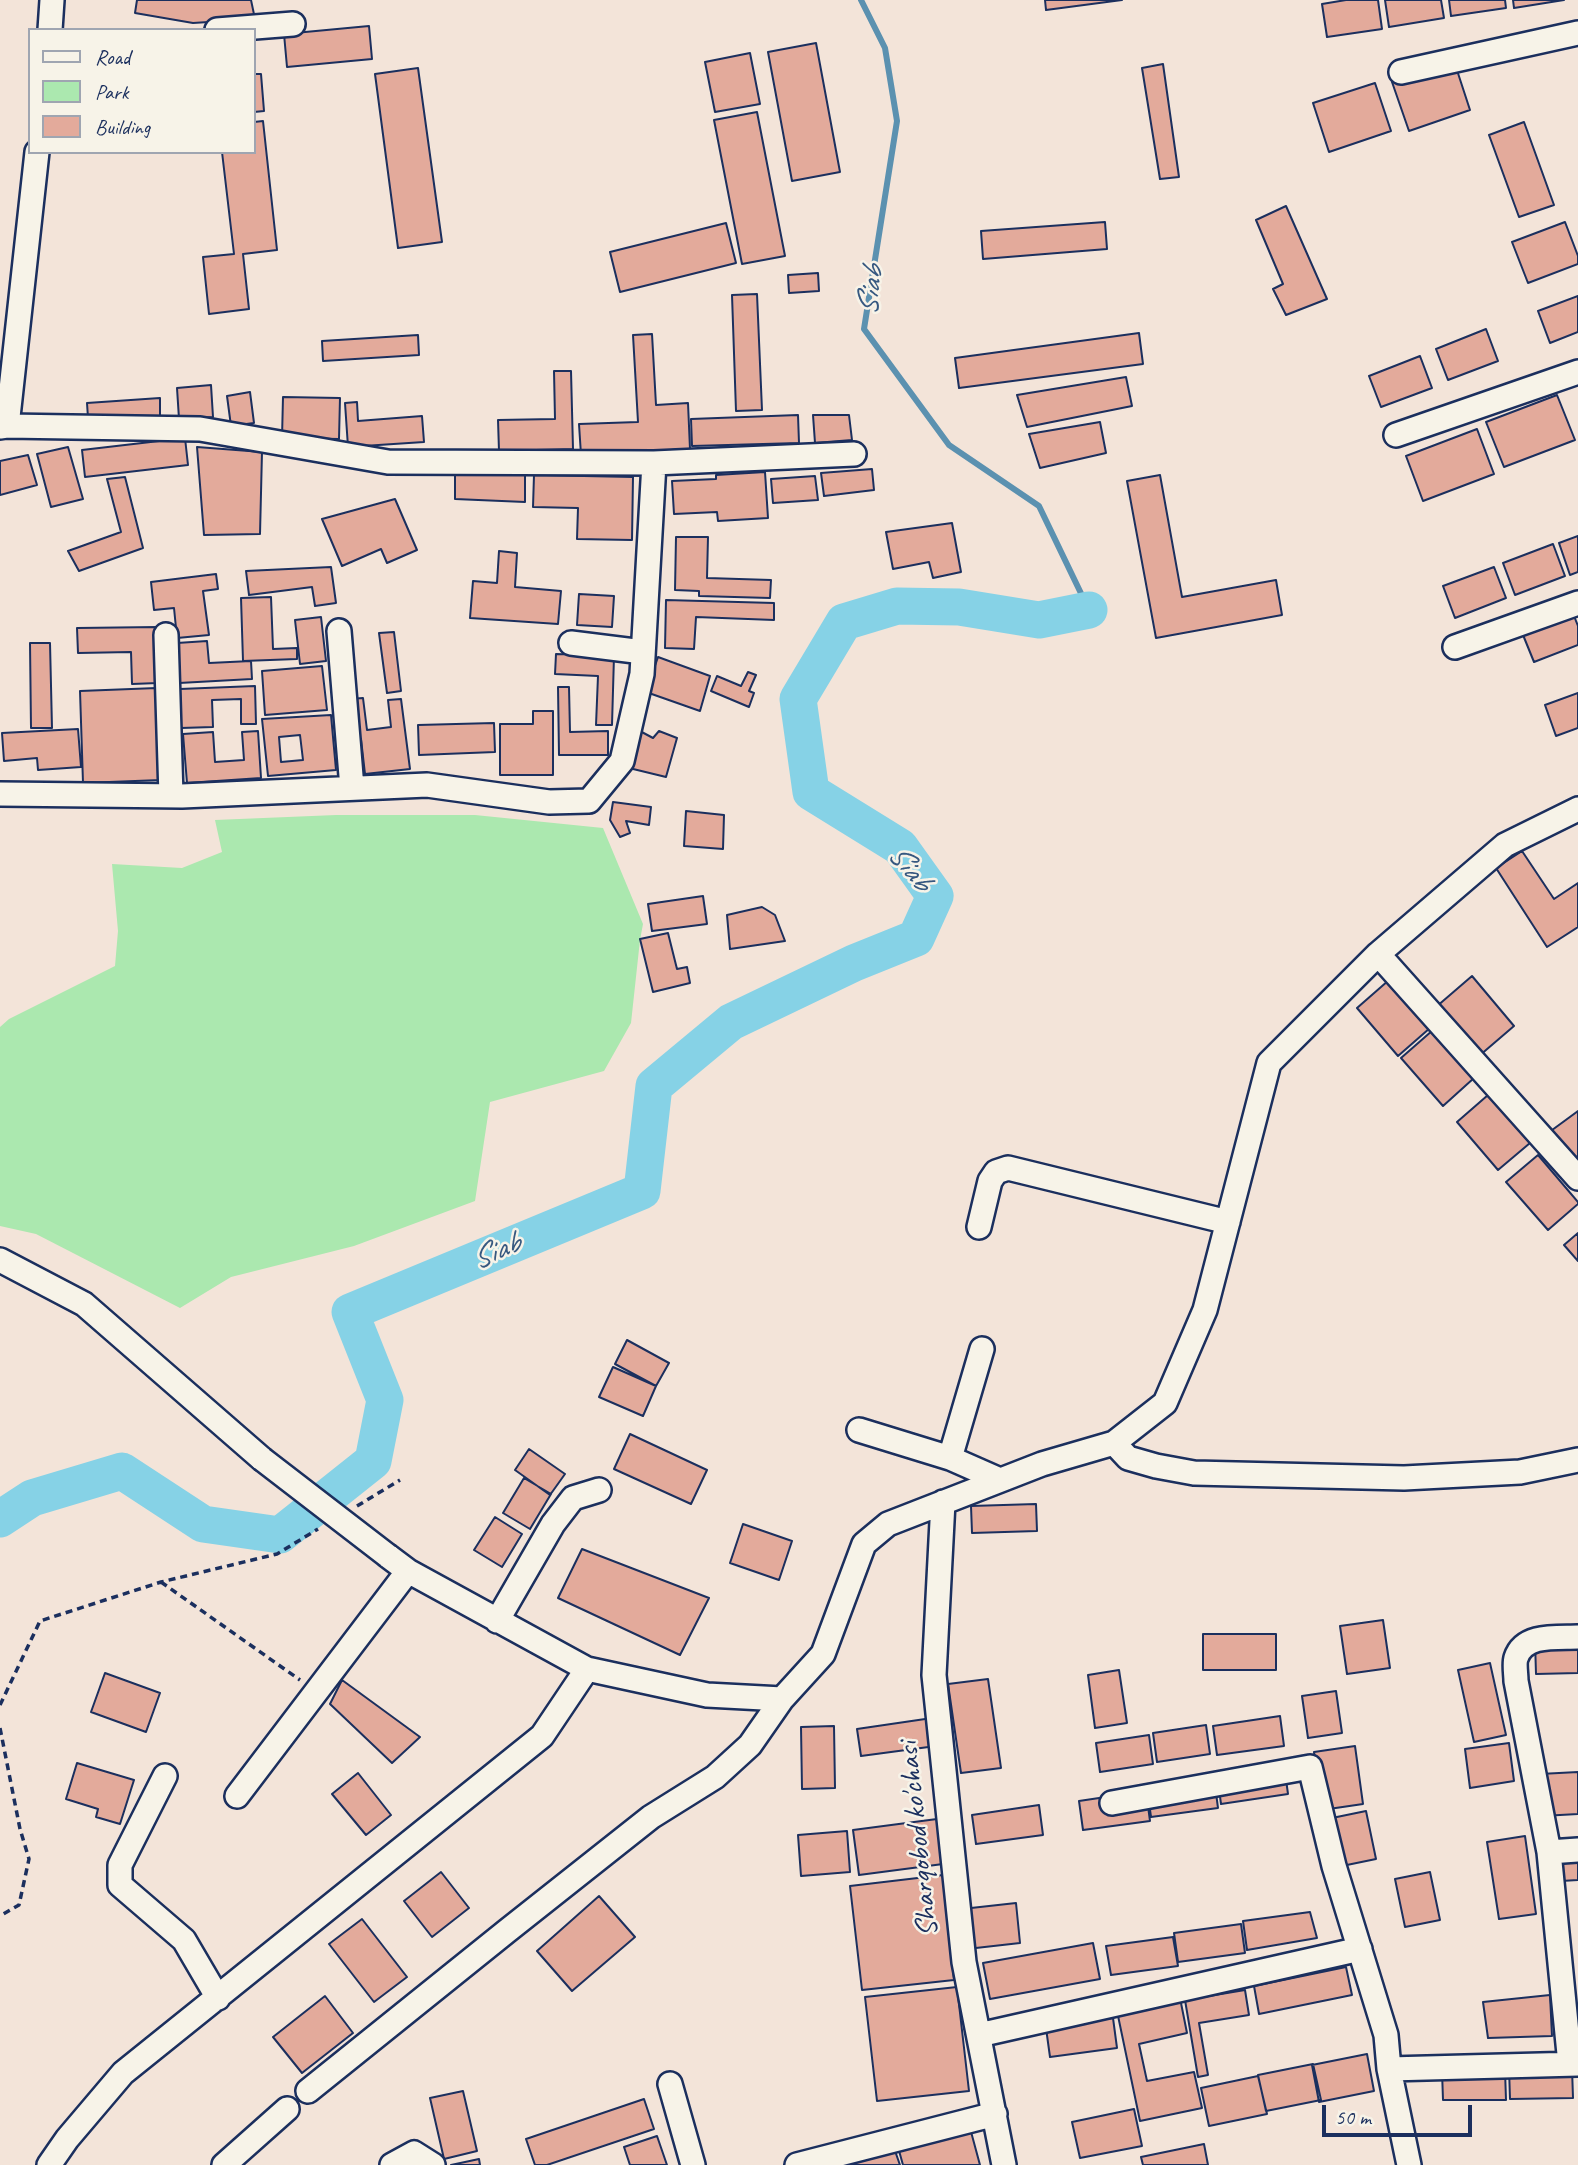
<!DOCTYPE html>
<style>
body{margin:0}
#map{position:relative;width:1578px;height:2165px;overflow:hidden;background:#f3e4d9;font-family:Caveat,sans-serif}
canvas{display:block}
.legend{position:absolute;left:28px;top:28px;width:228px;height:126px;box-sizing:border-box;background:#f7f3e8;border:2px solid #9fa5b1;margin:0;padding:9px 12px;list-style:none;font-size:21px;color:#1b2f5e}
.legend li{display:flex;align-items:center;gap:14px;height:35px}
.legend b{width:35px;border:2px solid #9fa5b1}
.scale{position:absolute;left:1322px;top:2105px;width:150px;height:32px;box-sizing:border-box;border:4px solid #1b2f5e;border-top:0;padding-left:9px;font-size:21px;line-height:24px;white-space:nowrap;color:#1b2f5e;-webkit-text-stroke:5px #f7f3e8;paint-order:stroke}
</style>
<div id="map">
<canvas width="1578" height="2165"></canvas>
<ul class="legend">
<li><b style="height:9px;background:#f7f3e8"></b>Road</li>
<li><b style="height:19px;background:#abe8af"></b>Park</li>
<li><b style="height:19px;background:#e3aa9b"></b>Building</li>
</ul>
<div class="scale">50 m</div>
</div>
<script>
const ctx = document.querySelector('canvas').getContext('2d');
ctx.lineJoin = 'round';
function fillPath(path, color) { ctx.fillStyle = color; ctx.fill(path, 'evenodd'); }
function trace(path, color, width, dash) { ctx.strokeStyle = color; ctx.lineWidth = width; ctx.lineCap = dash ? 'butt' : 'round'; ctx.setLineDash(dash || []); ctx.stroke(path); }
function write(font, color, halo, rows, align = 'center') {
  ctx.font = font + ' Caveat,sans-serif'; ctx.lineWidth = 5; ctx.setLineDash([]); ctx.textBaseline = 'middle'; ctx.strokeStyle = halo; ctx.fillStyle = color; for (const [text, x, y, turn = 0] of rows) {
    ctx.save(); ctx.translate(x, y); ctx.rotate((+turn || 0) * Math.PI / 180); ctx.textAlign = isNaN(turn) ? turn : align; if (halo) ctx.strokeText(text, 0, 0); ctx.fillText(text, 0, 0); ctx.restore();
  }
}
const green = new Path2D(`
 M336 815H475L603 828 643 924 640 940 631 1023 604 1071 490 1102 475 1201 354 1246 231 1277 180 1308 36 1234 0 1226V1027L9 1019 115 966 118 931 112 864 182 868 222 852 215 820Z`);
const stream = new Path2D(`
 M861 0 885 48 897 121 864 329 949 445 1039 506 1089 610`);
const river = new Path2D(`
 M0 1519 32 1498 122 1471 203 1524 280 1535 373 1461 385 1400 350 1312 642 1191 654 1086 731 1022 854 963 916 938 935 896 900 847 811 792 798 699 844 622 897 606 959 607 1039 620 1089 610`);
const building = new Path2D(`
 M137 0H251L255 19 193 23 135 13Z
 M1045 0H1122L1046 10Z
 M1346 0H1378L1382 29 1327 37 1322 4Z
 M1385 0H1441L1444 18 1389 27Z
 M1449 0H1505L1506 8 1451 16Z
 M1513 0H1564L1514 8Z
 M369 26 372 59 287 67 284 34Z
 M816 43 840 172 792 181 768 52Z
 M750 53 760 104 715 112 705 62Z
 M1454 61 1470 110 1409 131 1392 82Z
 M1163 64 1179 177 1160 179 1142 68Z
 M418 68 442 242 398 248 375 74Z
 M254 74H261L264 111 254 112Z
 M1375 83 1391 131 1329 152 1313 103Z
 M757 112 785 256 742 264 714 120Z
 M263 121 277 250 243 254 249 309 209 314 203 257 234 254 222 152H254V122Z
 M1524 122 1554 205 1519 217 1489 135Z
 M1286 206 1327 299 1286 315 1273 289 1283 284 1256 220Z
 M1105 222 1107 249 983 259 981 231Z
 M1565 222 1578 256V264L1528 283 1512 242Z
 M726 223 736 263 620 292 610 252Z
 M818 273 819 291 789 293 788 275Z
 M757 294 762 410 736 411 732 295Z
 M1578 296V332L1550 343 1538 311Z
 M1486 329 1498 361 1448 380 1436 349Z
 M1139 333 1143 364 959 388 955 358Z
 M652 334 656 405 688 403 690 449 581 455 579 424 638 422 633 335Z
 M418 335 419 355 323 361 322 341Z
 M1420 356 1432 388 1381 407 1369 376Z
 M554 371H571L573 449 499 451 498 420 555 419Z
 M1126 377 1132 406 1027 427 1017 395Z
 M211 385 213 417 179 419 177 388Z
 M250 392 254 423 231 426 227 396Z
 M1557 395 1575 440 1504 467 1486 422Z
 M283 397 340 398 339 439 282 438Z
 M160 398V417L88 418 87 403Z
 M357 402 358 421 422 416 424 442 348 447 345 403Z
 M798 415 799 443 692 446 691 419Z
 M813 415H849L852 440 815 443Z
 M1100 422 1106 453 1040 468 1029 434Z
 M1477 429 1494 474 1423 501 1406 456Z
 M185 438 188 465 85 477 82 450Z
 M68 447 83 499 51 507 37 454Z
 M197 447 262 452 260 534 204 535Z
 M28 455 37 485 0 495V461Z
 M872 469 874 490 824 496 821 473Z
 M455 471 525 473V502L455 499Z
 M765 472 768 518 718 521 717 512 674 514 672 481 716 479V475Z
 M534 475 633 477 632 540 577 539 578 508 533 507Z
 M1160 475 1182 597 1276 580 1282 615 1156 638 1127 481Z
 M815 476 818 500 773 503 771 479Z
 M125 477 143 548 79 571 68 551 121 532 107 479Z
 M395 499 417 550 387 563 381 549 342 566 322 519Z
 M952 523 961 572 933 578 929 562 893 569 886 532Z
 M1578 536V572L1570 575 1559 543Z
 M676 537H708L707 578 771 580 770 598 699 596V591L675 590Z
 M1553 544 1565 576 1515 595 1503 563Z
 M499 551 517 553 515 587 561 591 558 624 470 618 473 581 497 583Z
 M331 567 336 603 315 606 312 587 249 595 246 571Z
 M1494 567 1506 598 1455 618 1443 586Z
 M216 574 218 589 203 591 209 635 177 638 174 608 154 610 151 582Z
 M579 594 614 596 612 627 577 625Z
 M271 597 273 649 297 648V659L243 661 241 598Z
 M666 600 774 603V620L696 617 694 649 665 648Z
 M1572 611 1578 626V645L1534 662 1521 630Z
 M321 617 326 661 300 664 295 620Z
 M158 627V683L132 684 131 652 78 653 77 628Z
 M394 632 401 691 387 693 379 633Z
 M207 641 209 663 251 661 252 679 179 683 177 643Z
 M30 643H50L52 728H31Z
 M556 654 614 656 612 725H596L598 676 555 674Z
 M658 657 710 676 700 711 646 692Z
 M322 666 327 710 265 715 262 671Z
 M748 672 756 675 749 691 754 693 749 707 711 691 717 676 741 686Z
 M255 686 256 724H241V699L212 700 213 727 181 728 180 689Z
 M558 687H569L570 732 608 731V755H559Z
 M157 688 161 780 83 783 80 691Z
 M1578 693V728L1556 736 1545 705Z
 M363 698 367 730 391 727 388 700 401 699 410 769 365 774 361 739 354 740 350 699Z
 M533 711H553V775H500V724H533Z
 M331 715 336 770 268 776 262 719ZM300 735 303 760 281 762 279 737Z
 M494 723 495 752 419 755 418 725Z
 M78 729 81 767 38 770 37 758 4 761 2 733Z
 M638 730 653 738 659 731 677 738 666 777 629 768Z
 M258 731 261 778 187 783 183 734 213 732 215 762 244 760 242 732Z
 M613 802 651 807 649 825 626 821 630 833 620 837 610 820Z
 M686 811 724 815 723 849 684 846Z
 M1522 851 1554 899 1578 883V927L1547 947 1496 868Z
 M703 896 707 924 652 931 648 904Z
 M762 907 775 915 785 941 730 949 727 915Z
 M668 933 677 969 687 967 690 983 653 992 640 939Z
 M1472 976 1514 1026 1479 1056 1436 1007Z
 M1389 980 1430 1028 1398 1056 1357 1008Z
 M1433 1030 1474 1078 1443 1106 1401 1058Z
 M1488 1095 1530 1143 1498 1170 1457 1122Z
 M1578 1111V1156L1570 1162 1548 1133Z
 M1538 1155 1578 1202V1204L1548 1230 1506 1182Z
 M1578 1233V1261L1564 1245Z
 M627 1340 669 1363 656 1386 615 1364Z
 M613 1367 656 1386 643 1416 599 1397Z
 M630 1434 707 1470 691 1504 614 1469Z
 M529 1449 565 1474 550 1495 515 1470Z
 M524 1478 551 1494 530 1529 503 1513Z
 M1036 1504 1037 1531 972 1533 971 1506Z
 M495 1517 522 1534 502 1567 474 1550Z
 M743 1524 792 1541 779 1580 730 1563Z
 M582 1549 709 1598 680 1655 558 1598Z
 M1383 1620 1390 1668 1347 1674 1340 1626Z
 M1203 1634H1276V1670H1203Z
 M1578 1639V1673L1536 1674 1535 1641Z
 M1490 1663 1506 1735 1474 1742 1458 1670Z
 M1119 1670 1127 1723 1095 1728 1088 1675Z
 M105 1673 160 1693 146 1732 91 1712Z
 M988 1679 1001 1768 961 1773 948 1684Z
 M342 1680 420 1737 392 1763 330 1704Z
 M1336 1691 1342 1733 1308 1738 1302 1696Z
 M1280 1716 1284 1746 1217 1755 1213 1726Z
 M932 1718 936 1746 861 1756 857 1729Z
 M1206 1725 1210 1754 1157 1762 1153 1733Z
 M834 1726 835 1788 802 1789 801 1727Z
 M1149 1735 1153 1764 1100 1772 1096 1743Z
 M1509 1743 1514 1781 1470 1788 1465 1749Z
 M1355 1746 1363 1804 1322 1810 1314 1752Z
 M77 1763 134 1780 120 1824 96 1817 98 1809 66 1799Z
 M1284 1765 1288 1794 1221 1804 1217 1774Z
 M1578 1772V1814L1542 1816 1540 1774Z
 M358 1773 391 1815 366 1835 332 1794Z
 M1214 1778 1218 1808 1151 1817 1147 1788Z
 M1146 1791 1150 1821 1083 1830 1079 1801Z
 M1039 1805 1043 1835 976 1844 972 1815Z
 M1366 1811 1376 1859 1342 1866 1332 1818Z
 M937 1819 943 1864 859 1875 853 1830Z
 M847 1831 850 1872 801 1876 798 1835Z
 M1525 1836 1536 1914 1499 1919 1487 1842Z
 M1560 1849H1578V1880L1561 1881Z
 M441 1872 469 1908 432 1937 404 1901Z
 M1430 1872 1440 1920 1405 1927 1395 1879Z
 M943 1875 954 1980 862 1990 850 1886Z
 M599 1896 635 1937 572 1991 537 1951Z
 M1016 1903 1020 1943 967 1949 962 1909Z
 M1310 1912 1317 1938 1247 1950 1243 1921Z
 M362 1919 407 1977 374 2002 329 1944Z
 M1241 1924 1245 1953 1178 1962 1174 1933Z
 M1173 1937 1178 1966 1111 1975 1106 1946Z
 M1093 1943 1100 1979 990 1999 983 1963Z
 M1346 1967 1352 1995 1259 2014 1254 1986Z
 M957 1987 969 2091 877 2101 865 1997Z
 M1245 1990 1249 2015 1199 2023 1208 2075 1198 2077 1185 2000Z
 M1550 1995 1552 2036 1488 2038 1483 2002Z
 M325 1996 353 2033 302 2073 273 2037Z
 M1180 1998 1187 2033 1139 2044 1147 2081 1194 2072 1202 2108 1140 2121 1117 2011Z
 M1113 2018 1117 2048 1050 2057 1046 2028Z
 M1367 2054 1374 2091 1319 2102 1312 2065Z
 M1313 2064 1321 2100 1266 2111 1258 2075Z
 M1509 2068H1572L1573 2098 1510 2099Z
 M1505 2070 1506 2100H1443L1442 2071Z
 M1258 2076 1267 2114 1209 2126 1201 2088Z
 M463 2091 477 2151 444 2159 430 2098Z
 M644 2099 654 2129 547 2165H535L526 2139Z
 M1134 2109 1142 2146 1080 2158 1072 2122Z
 M970 2128 980 2165H903L898 2147Z
 M657 2136 667 2165H630L624 2147Z
 M1204 2144 1208 2165H1143L1141 2157Z
 M894 2148 900 2165H836Z
 M479 2159 480 2165H451Z`);
const path = new Path2D(`
 M357 1506 400 1480
 M161 1582 300 1680
 M0 1705 40 1621 161 1582 277 1554 318 1529
 M0 1728 20 1829 29 1859 19 1905 0 1916`);
const minor = new Path2D(`
 M50 30 52 0
 M217 30 293 24
 M1401 72 1578 33
 M7 426 200 429 388 462 654 463 854 454
 M0 427 7 426 37 152
 M1396 435 1578 372
 M339 631 352 788
 M166 635 171 796
 M571 643 643 652
 M1455 647 1578 603
 M0 794 182 796 427 785 549 802 589 801 622 761 642 674 654 463
 M1378 954 1578 1178
 M979 1227 990 1181 996 1172 1008 1168 1228 1222
 M0 1260 84 1304 262 1459
 M982 1349 950 1458 1000 1480
 M859 1430 950 1458
 M1114 1443 1128 1458 1156 1466 1194 1473 1404 1478 1520 1472 1578 1460
 M943 1502 934 1675 964 1962 1004 2165
 M388 1556 408 1571 587 1669 707 1695 782 1699 823 1654 864 1544 888 1524 1042 1464 1114 1443 1165 1403 1205 1310 1269 1063 1378 954 1505 845 1578 809
 M497 1621 553 1524 573 1498 599 1490
 M165 1776 120 1865V1885L184 1940 218 1998
 M237 1796 408 1571
 M1112 1803 1310 1767 1334 1866 1386 2035 1389 2069 1409 2165
 M1549 1852 1578 1850
 M979 2035 1360 1949
 M1570 2064 1549 1852 1516 1681C1516 1674 1514 1664 1516 1658 1524 1633 1558 1638 1578 1637
 M1389 2069 1578 2064
 M670 2084 693 2165
 M308 2091 507 1931 651 1817 715 1777 750 1745 782 1699
 M49 2165 67 2139 123 2073 542 1736 587 1669
 M224 2165 287 2109
 M392 2165 414 2153 433 2165
 M797 2165 995 2114`);
const minorBridge = new Path2D(`
 M262 1459 388 1556`);
const streetNames = [
 ["Sharqobod ko'chasi",919,1839,-96]
];
const waterNames = [
 ["Siab",871,291,-82],
 ["Siab",909,868,51],
 ["Siab",496,1252,-23]
];
fillPath(green, '#abe8af');
trace(stream, '#5b91b0', 6);
trace(river, '#86d2e6', 37);
fillPath(building, '#e3aa9b');
trace(building, '#1b2f5e', 2);
trace(minor, '#1b2f5e', 28);
trace(path, '#1b2f5e', 3.5, [7, 5]);
trace(minor, '#f7f3e8', 23);
trace(minorBridge, '#1b2f5e', 28, []);
trace(minorBridge, '#f7f3e8', 23);
write('30px', '#1b2f5e', '#f7f3e8', streetNames);
write('italic 32px', '#365880', '#f7f3e8', waterNames);
</script>
